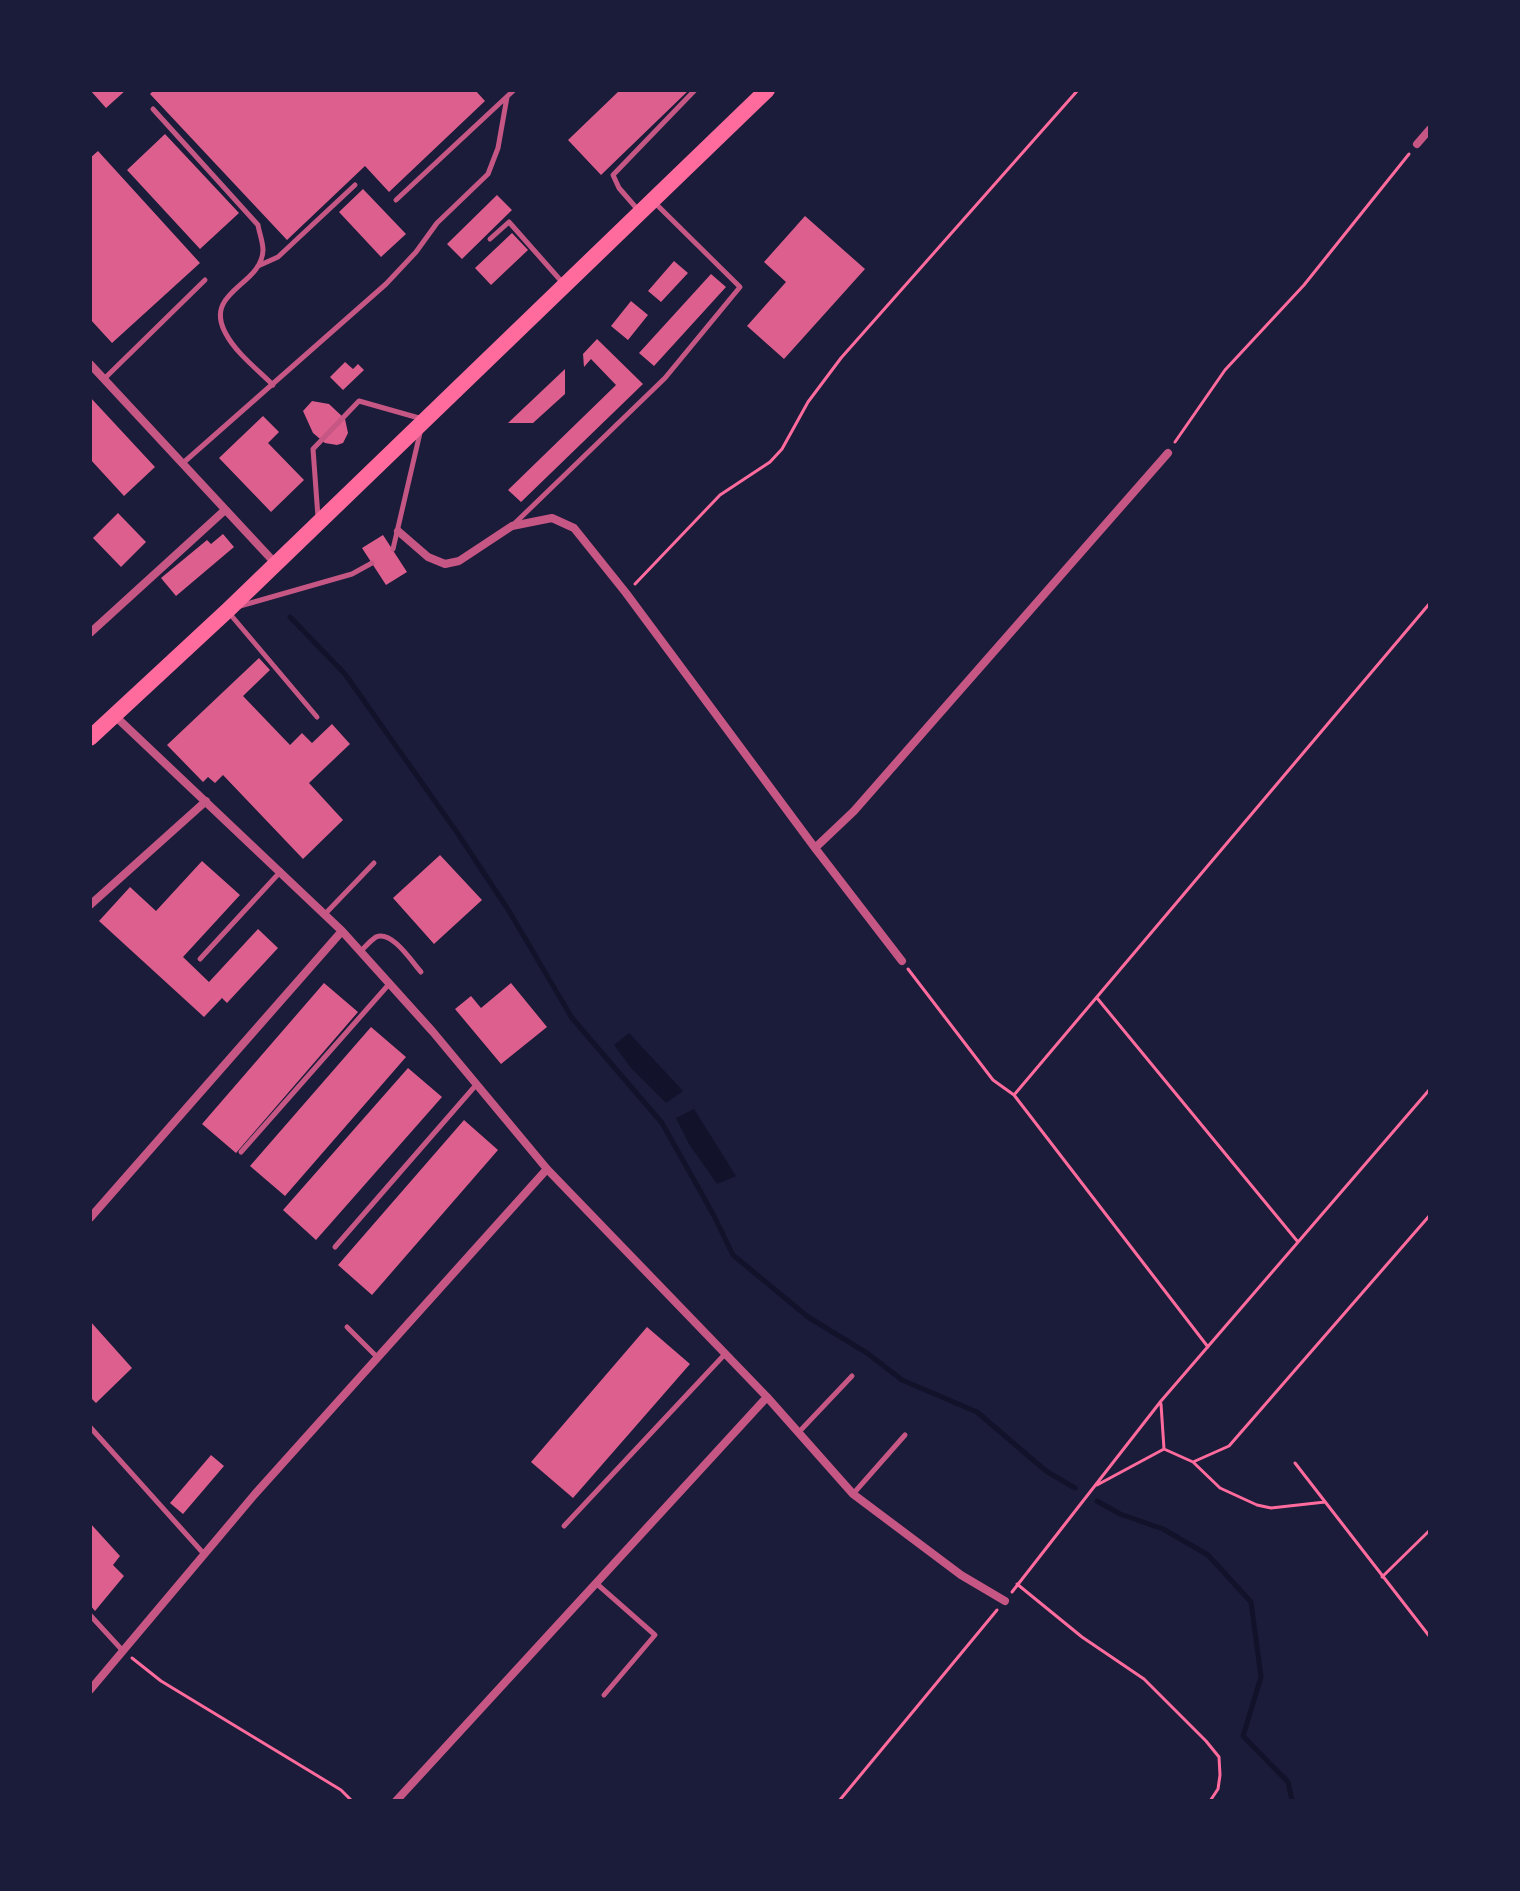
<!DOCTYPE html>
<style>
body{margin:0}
#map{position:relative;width:1520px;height:1891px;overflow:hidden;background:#1b1b3a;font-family:Montserrat,sans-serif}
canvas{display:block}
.frame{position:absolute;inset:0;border:92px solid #1b1b3a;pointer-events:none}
</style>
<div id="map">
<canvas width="1520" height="1891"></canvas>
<div class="frame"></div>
</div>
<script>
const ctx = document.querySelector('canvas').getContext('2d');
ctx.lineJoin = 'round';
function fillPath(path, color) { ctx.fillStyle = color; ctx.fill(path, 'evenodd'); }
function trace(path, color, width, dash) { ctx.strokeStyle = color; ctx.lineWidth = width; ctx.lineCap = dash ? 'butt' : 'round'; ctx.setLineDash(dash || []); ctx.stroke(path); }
const water = new Path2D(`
 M629 1033 683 1091 666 1103 631 1068 614 1045Z
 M694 1109 736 1176 717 1184 689 1144 676 1118Z`);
const stream = new Path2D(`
 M290 617 345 674 456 831 509 911 572 1018 662 1123 713 1214 733 1255 808 1317 867 1353 902 1380 977 1412 1046 1471 1075 1488
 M1097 1501 1120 1514 1163 1529 1208 1555 1251 1602 1261 1677 1243 1736 1288 1782 1292 1801`);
const building = new Path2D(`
 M90 90H126L106 108Z
 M154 90H475L485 101 389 192 365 166 287 240 150 94Z
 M620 90H689L601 175 568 140Z
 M165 134 239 213 200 249 127 170Z
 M98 151 200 263 112 343 90 319V158Z
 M363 189 406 234 381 257 339 212Z
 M497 195 512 210 462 259 447 244Z
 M805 216 865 269 784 359 747 326 786 282 764 262Z
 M512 233 528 250 491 285 475 268Z
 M674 261 688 273 661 302 648 291Z
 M711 274 726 287 654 366 639 353Z
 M631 301 648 315 628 340 611 326Z
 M597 339 643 384 521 502 508 490 616 385 591 359 584 367 583 354Z
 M345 362 353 369 358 364 364 370 343 390 330 377Z
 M565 369V394L533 423H508Z
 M90 397 155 467 124 496 90 459Z
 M312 401 329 404 345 419 348 433 343 443 337 445 325 443 313 433 303 411Z
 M263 416 279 432 268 443 304 480 271 512 219 458Z
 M118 513 146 542 121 567 93 538Z
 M223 534 234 547 176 596 161 578 207 540 211 544Z
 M383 535 407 572 386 585 362 548Z
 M259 658 270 670 243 696 290 745 302 733 312 743 332 724 350 744 309 783 343 820 303 859 223 775 215 783 208 777 203 782 167 745Z
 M440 855 482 900 434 944 393 898Z
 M202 861 240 895 183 957 209 982 258 929 278 948 227 1003 222 998 204 1017 99 921 130 887 156 911Z
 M324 983 358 1012 236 1153 202 1124Z
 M511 983 547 1027 501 1064 455 1009 471 996 481 1008Z
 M371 1027 406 1057 285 1196 250 1166Z
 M408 1068 442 1097 316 1240 283 1210Z
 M464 1120 498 1150 372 1295 338 1265Z
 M90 1321 132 1368 96 1403 90 1397Z
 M647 1327 690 1364 573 1498 531 1462Z
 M211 1455 224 1466 183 1514 170 1503Z
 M90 1523 120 1556 113 1565 124 1576 95 1611 90 1605Z`);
const path = new Path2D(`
 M1175 442 1225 370 1304 285 1409 154
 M635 584 720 495 770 462 782 449 808 402 841 358 1078 90
 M908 969 993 1080 1014 1095 1208 1347
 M1097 998 1298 1242
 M1014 1095 1430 603
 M1161 1404 1164 1449 1193 1462 1220 1488 1257 1505 1271 1508 1325 1502
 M1193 1462 1229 1446 1430 1215
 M1295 1463 1430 1637
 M1097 1485 1164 1449
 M1382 1577 1430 1530
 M1017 1584 1082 1637 1144 1679 1206 1741 1219 1757 1220 1775 1218 1789 1210 1801
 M1012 1592 1161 1401 1430 1089
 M132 1658 161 1681 341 1790 352 1801
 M839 1801 997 1610`);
const service = new Path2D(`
 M153 109 258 225C259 232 263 242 263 250 262 286 202 291 226 334 236 353 258 370 273 385
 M396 200 514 90
 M639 211 619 188 613 175 695 90
 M490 239 509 222 562 282
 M258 266 278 257 355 185
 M104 379 205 280
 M183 463 386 284 416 252 437 223 488 174 498 148 507 97
 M318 517 313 449 359 401 419 418
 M513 525 665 378 740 287 654 202
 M393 549 420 433
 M240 606 352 574 372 563
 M230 614 317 717
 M325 914 374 863
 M361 951C365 947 371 940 376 937 392 930 412 962 421 972
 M200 959 281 871
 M241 1152 390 983
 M335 1247 476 1085
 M347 1327 377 1357
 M90 1427 204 1554
 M798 1433 852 1376
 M853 1494 905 1435
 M564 1526 725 1354
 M597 1584 655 1635 604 1695
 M90 1615 123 1651`);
const minor = new Path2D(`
 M1417 144 1430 129
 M90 364 275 563
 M398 531 428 557 445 564 459 561 512 526 552 518 574 528 626 593 815 848 902 961
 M90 633 225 510
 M114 715 342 931 433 1032 547 1169 767 1397 853 1494 961 1575 1005 1601
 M815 848 854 811 1168 453
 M90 905 206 801
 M90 1218 342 931
 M90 1690 255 1494 547 1169
 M396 1801 767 1397`);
const trunk = new Path2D(`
 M90 738 228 610 767 90`);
fillPath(water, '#12122b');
trace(stream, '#12122b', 5);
fillPath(building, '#dd5f8e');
trace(path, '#ff6b9d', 3);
trace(service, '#c65784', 5);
trace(minor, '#c65784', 8);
trace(trunk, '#ff6b9d', 16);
</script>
